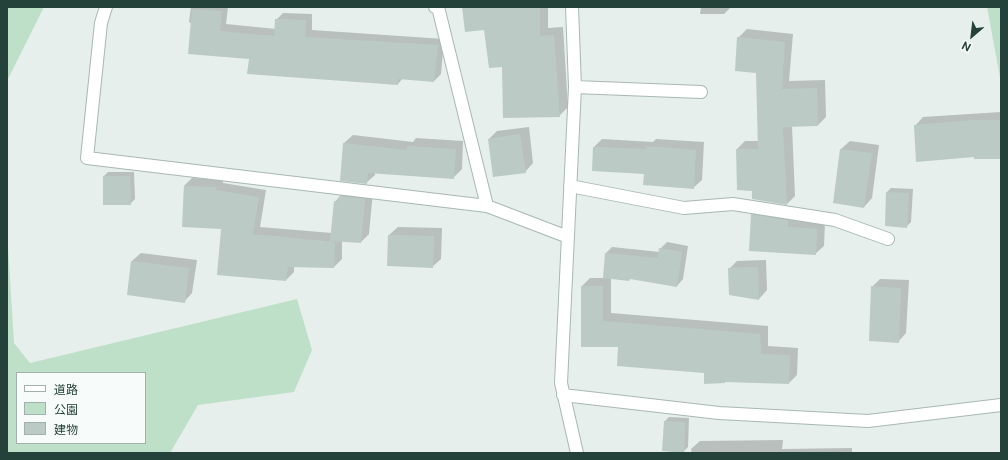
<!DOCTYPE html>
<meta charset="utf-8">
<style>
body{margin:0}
#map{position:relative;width:1008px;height:460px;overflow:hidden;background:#e6efeb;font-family:"Public Sans","Noto Sans JP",sans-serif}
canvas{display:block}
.frame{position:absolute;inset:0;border:8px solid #24423a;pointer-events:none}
.legend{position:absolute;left:16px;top:372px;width:130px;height:72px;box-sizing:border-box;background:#f7fbf9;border:1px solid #a3b1ad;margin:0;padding:5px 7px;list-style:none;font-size:12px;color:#24423a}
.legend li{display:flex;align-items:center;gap:8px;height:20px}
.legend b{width:20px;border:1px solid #a3b1ad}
.north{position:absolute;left:952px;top:16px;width:40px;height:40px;-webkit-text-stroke:3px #f7fbf9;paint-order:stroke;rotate:208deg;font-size:11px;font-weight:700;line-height:16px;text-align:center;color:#24423a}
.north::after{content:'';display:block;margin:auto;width:14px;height:18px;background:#24423a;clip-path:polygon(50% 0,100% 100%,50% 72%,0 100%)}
</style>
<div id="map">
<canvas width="1008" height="460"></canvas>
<div class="frame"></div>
<ul class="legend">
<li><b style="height:5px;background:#fff"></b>道路</li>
<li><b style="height:11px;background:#bfe0c8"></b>公園</li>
<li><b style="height:11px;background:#bbcac4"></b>建物</li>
</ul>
<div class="north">N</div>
</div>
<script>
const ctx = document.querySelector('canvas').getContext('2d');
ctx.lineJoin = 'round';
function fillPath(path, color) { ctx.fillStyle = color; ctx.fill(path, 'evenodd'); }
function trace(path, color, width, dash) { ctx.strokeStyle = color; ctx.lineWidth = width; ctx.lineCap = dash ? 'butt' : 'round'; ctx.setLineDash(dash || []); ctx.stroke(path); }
const green = new Path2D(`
 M7 7H44L7 81Z
 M987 7H1001V83Z
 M7 230 14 343 30 363 297 299 312 350 294 392 198 405 170 453H7ZM17 373H145V443H17Z`);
const shadow = new Path2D(`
 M191 7H228L226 24 276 29V20L283 13 312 14V30L444 39 441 74 434 81 403 78 398 84 250 58 189 22Z
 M463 7H548V28L563 27 568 107 559 116 503 66 485 28Z
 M701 7H731L724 14H700Z
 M747 29 793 34 789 81 825 80 826 117 818 125 792 126 795 196 787 204 753 190 737 149 745 141H759L757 72 738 38Z
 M1001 112V158L974 156 915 126 923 117Z
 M529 127 533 163 525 172 489 139 497 131Z
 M353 135 413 142 416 138 463 141 462 169 453 178 375 172V175L366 183 344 143Z
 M602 139 653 142 656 139 704 142 702 180 693 188 645 173 594 147Z
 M850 141 879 145 872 198 864 207 834 202 841 149Z
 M108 172H134L135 199 130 204 104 176Z
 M192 178 223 180V183L266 190 260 227 332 233 335 202 340 196 348 188 373 191 369 234 361 242 342 241V259L334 267 294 266V272L286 280 222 228 183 226 184 186Z
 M891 188 913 189 911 222 907 226 887 192Z
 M760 207 825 221 824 246 815 254 752 215Z
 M398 227 442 228 441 259 432 267 389 235Z
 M667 242 688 246 683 279 677 286 631 278 629 280 611 278V313L768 326V346L798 348 797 375 789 383 726 381 705 372 619 346H582V286L590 278H604L606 253 612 247 660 252V249Z
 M141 253 197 260 192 293 184 302 132 261Z
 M766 260 767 290 759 299 729 269 737 261Z
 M880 279 909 280 906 333 898 342 872 287Z
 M669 417 689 418 688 447 683 452 665 421Z
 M783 440 782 449 852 448V453H692L691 449 700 441Z`);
const building = new Path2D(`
 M462 7H540V36L554 35 560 117 503 118 502 67 489 68 484 30 465 32Z
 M192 9 222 11 220 31 274 36 275 19 306 20 305 37 438 45 434 82 398 79V85L247 74 249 59 188 54Z
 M737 37 785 42 782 89 817 88 818 126 783 127 787 205 752 199V191L737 190 736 149H758L756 73 735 71Z
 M973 120H1001V159H974V157L916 162 914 125Z
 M520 134 526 173 493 177 488 139Z
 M343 143 407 150V146L456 149 454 179 368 173 367 184 340 181Z
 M646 146 696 150 694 189 643 185 644 174 592 171 593 147 646 149Z
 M840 149 872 153 864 208 833 203Z
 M103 176H130L131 205H103Z
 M184 186 216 187V190L259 197 253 234 335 242 334 268 288 267 286 281 217 275 221 229 182 227Z
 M886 192 909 193 907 228 885 226Z
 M339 196 365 199 361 243 330 241 334 201 338 202Z
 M751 214 788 220V227L817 229 816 255 749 251Z
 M388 235 434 236 433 268 387 266Z
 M659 248 682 252 677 287 630 279 629 281 603 278 605 253 658 258Z
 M131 261 189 268 185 303 127 295Z
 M758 267 759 300 729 295 728 268Z
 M581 286H603V321L760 334 761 354 790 355 789 384 725 382V383L704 384V373L617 366 618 347H581Z
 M871 286 901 288 899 343 869 341Z
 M664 421 685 422 684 453 662 451Z`);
const minor = new Path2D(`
 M106 7 101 23 87 158 487 206 568 237
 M435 7H438L487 206
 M572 7 575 87 561 383 577 453
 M575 87 701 92
 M570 186 684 208 733 204 835 220 888 239
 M563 395 719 413 868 421 1001 405`);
fillPath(green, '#bfe0c8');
fillPath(shadow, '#0003');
fillPath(building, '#bbcac4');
trace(minor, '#a8b8b2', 14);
trace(minor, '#fff', 12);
</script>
